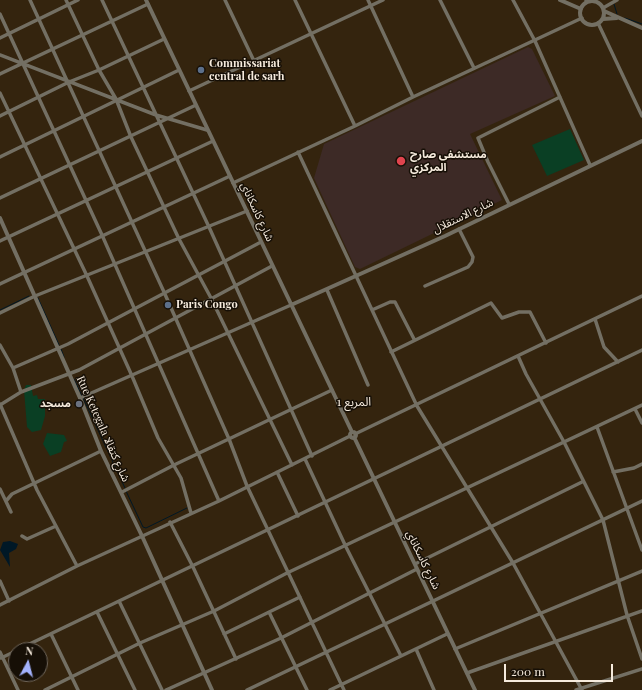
<!DOCTYPE html>
<meta charset="utf-8">
<style>
body{margin:0}
#map{position:relative;width:642px;height:690px;overflow:hidden;background:#34240e;font-family:"Playfair Display",serif}
canvas{display:block}
.north{position:absolute;left:8px;top:642px;width:40px;height:40px;box-sizing:border-box;background:#160f06;border:1px solid #70675c;border-radius:50%;rotate:7deg;font-size:11px;font-weight:700;line-height:16px;text-align:center;color:#f6ebdd}
.north::after{content:'';display:block;margin:auto;width:14px;height:18px;background:#a3b2fd;clip-path:polygon(50% 0,100% 100%,50% 72%,0 100%)}
.scale{position:absolute;left:504px;top:664px;width:109px;height:18px;box-sizing:border-box;border:2px solid #f6ebdd;border-top:0;padding-left:5px;font-size:12px;line-height:14px;white-space:nowrap;color:#f6ebdd;-webkit-text-stroke:3px #160f06;paint-order:stroke}
</style>
<div id="map">
<canvas width="642" height="690"></canvas>
<div class="north">N</div>
<div class="scale">200 m</div>
</div>
<script>
const ctx = document.querySelector('canvas').getContext('2d');
ctx.lineJoin = 'round';
function fillPath(path, color) { ctx.fillStyle = color; ctx.fill(path, 'evenodd'); }
function trace(path, color, width, dash) { ctx.strokeStyle = color; ctx.lineWidth = width; ctx.lineCap = dash ? 'butt' : 'round'; ctx.setLineDash(dash || []); ctx.stroke(path); }
function write(font, color, halo, rows, align = 'center') {
  ctx.font = font + ' "Playfair Display","Noto Sans Arabic",serif'; ctx.lineWidth = 3; ctx.setLineDash([]); ctx.textBaseline = 'middle'; ctx.strokeStyle = halo; ctx.fillStyle = color; for (const [text, x, y, turn = 0] of rows) {
    ctx.save(); ctx.translate(x, y); ctx.rotate((+turn || 0) * Math.PI / 180); ctx.textAlign = isNaN(turn) ? turn : align; if (halo) ctx.strokeText(text, 0, 0); ctx.fillText(text, 0, 0); ctx.restore();
  }
}
const medical = new Path2D(`
 M528 47 532 49 555 96 470 134 502 200 360 269 355 267 314 178 324 144Z`);
const green = new Path2D(`
 M570 129 584 160 547 176 532 145Z
 M26 385H31L33 396 37 395 38 399H45V416L41 430 32 432 27 427 24 390Z
 M47 433 64 435 67 441 64 442 61 452 50 456 43 444Z`);
const water = new Path2D(`
 M10 541 18 544 16 549 9 553 10 567 0 550 3 542Z`);
const stream = new Path2D(`
 M614 4 617 14
 M625 18 642 24
 M38 298 59 345
 M0 310 29 296
 M61 349 64 357
 M74 379 82 396
 M83 398 125 488
 M126 491 143 527 146 528 187 508`);
const minor = new Path2D(`
 M30 0 164 292 229 439 247 486 344 690
 M66 0 99 70 116 99 131 137 179 239 211 298 292 465
 M102 0 209 227 312 456
 M225 0 254 61
 M295 0 355 126
 M368 0 413 97
 M440 0 474 68
 M513 0 535 41 590 165
 M586 0 587 2
 M603 8 617 0
 M0 14 102 235 219 501
 M598 23 642 116
 M0 38 78 0
 M0 55 156 115 207 130
 M0 74 148 4
 M189 91 383 0
 M0 93 87 276 132 376 158 438 181 478 191 513
 M0 116 69 82 99 70 164 39
 M298 152 417 406 513 563 582 690
 M0 157C60 128 119 99 179 70
 M233 183 355 126 413 97 582 18
 M0 198 196 105
 M509 204 488 162 478 138 560 97
 M0 241 213 141
 M0 284 230 176
 M425 286 468 267 472 262 473 257 459 229
 M327 290 368 385
 M372 310 390 302H395L414 339
 M0 313 35 296 247 211
 M595 319 604 347 618 362
 M0 345 13 368 21 392
 M391 352 491 303 502 318 519 312H530L546 343
 M518 356 526 374 564 442 603 520 627 615 642 659
 M13 368 68 344 261 242
 M80 398 291 305
 M0 404 37 490 77 566
 M0 405 21 392 79 370 272 266
 M635 409 642 423
 M597 427 642 550
 M355 434 642 296
 M305 459 346 547 401 656
 M277 472 298 516
 M613 472 634 468 642 464
 M0 489 11 512
 M122 492 174 465 332 390
 M6 501 12 494 101 451
 M170 522 193 567 236 659
 M22 536 27 539 56 526
 M415 564 582 482
 M0 581 9 601
 M119 601 162 690
 M0 605 77 566 219 501 350 436
 M97 612 135 690
 M269 612 307 690
 M51 634 78 690
 M224 634 300 597
 M416 649 434 690
 M455 649 642 571
 M17 650 642 350
 M0 652 18 690
 M1 658 16 651
 M467 673 642 611
 M45 690 140 643 214 611 287 573 642 405
 M166 690 281 638 417 569
 M247 690 642 501
 M330 690 447 634
 M576 690 642 669`);
const tertiary = new Path2D(`
 M146 0 352 432
 M560 0 581 9
 M580 13a12 12 0 1 1 24 0a12 12 0 1 1-24 0Z
 M604 11 642 28
 M603 19 617 18
 M0 218 80 398 101 451 142 536 212 690
 M291 305 445 236 642 141
 M350 435a3 3 0 1 1 6 0a3 3 0 1 1-6 0Z
 M354 437 475 690`);
const markers = [
 [201,70,4,"#5c6f8a"],
 [401,161,5,"#e0444e"],
 [168,305,4,"#5c6f8a"],
 [79,404,4,"#6b7280"]
];
const poiNames = [
 ["Commissariat",209,64],
 ["central de sarh",209,77],
 ["مستشفى صارح",410,155],
 ["المركزي",410,168],
 ["Paris Congo",176,305],
 ["مسجد",71,404,"right"]
];
const streetNames = [
 ["شارع كاسكاناي",257,212,65],
 ["شارع الاستقلال",463,216,-26],
 ["Rue Ketegala شارع كتقالا",103,429,66],
 ["شارع كاسكاناي",423,560,64]
];
const neighbourhoodNames = [
 ["المربع 1",354,402]
];
fillPath(medical, '#3d2a26');
fillPath(green, '#0a3f24');
fillPath(water, '#001826');
trace(stream, '#001826', 1);
trace(minor, '#736f63', 3.5);
trace(tertiary, '#736f63', 4);
for (const [x, y, r, color] of markers) { const dot = new Path2D(); dot.arc(x, y, r, 0, 2 * Math.PI); ctx.fillStyle = color; ctx.fill(dot); trace(dot, '#160f06', 1.5); }
write('bold 11px', '#f6ebdd', '#160f06', poiNames, 'left');
write('11px', '#f6ebdd', '#160f06', streetNames);
write('12px', '#f6ebdd', '#160f06', neighbourhoodNames);
</script>
